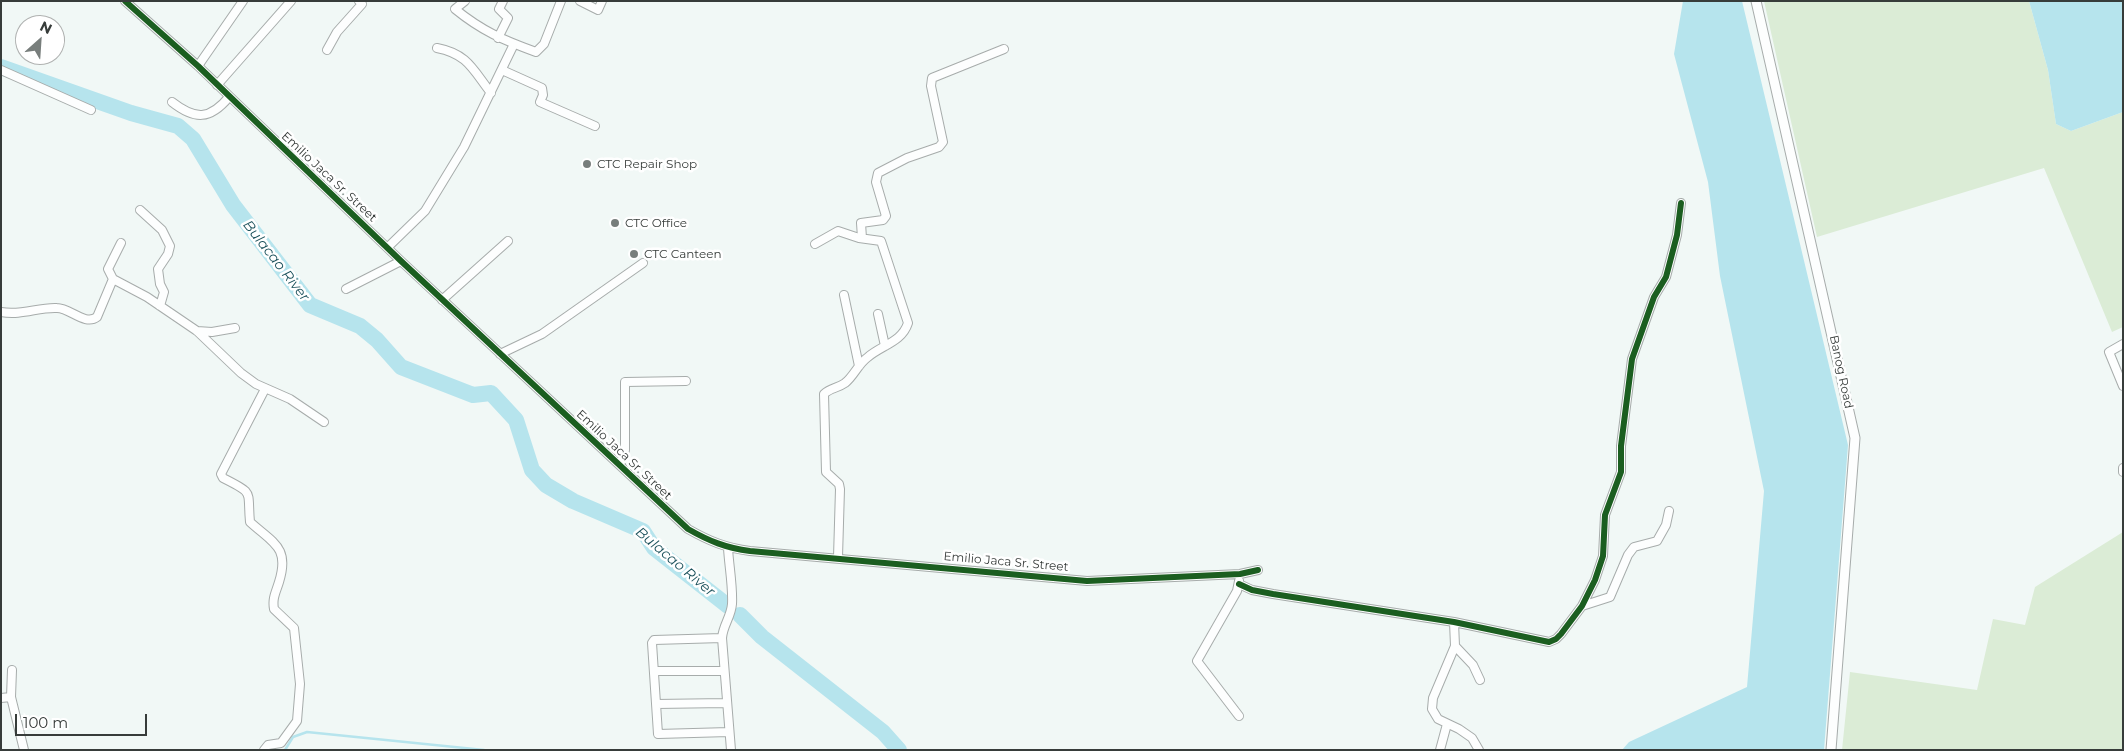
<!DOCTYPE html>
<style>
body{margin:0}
#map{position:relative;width:2124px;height:751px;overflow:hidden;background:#f1f8f6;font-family:Montserrat,sans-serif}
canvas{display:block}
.frame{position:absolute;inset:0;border:2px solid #373c3a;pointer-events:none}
.north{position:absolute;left:15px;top:15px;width:50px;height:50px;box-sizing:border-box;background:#fff;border:1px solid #afb1b0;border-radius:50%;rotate:26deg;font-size:14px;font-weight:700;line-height:20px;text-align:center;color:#373c3a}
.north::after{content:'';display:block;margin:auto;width:18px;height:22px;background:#787e7c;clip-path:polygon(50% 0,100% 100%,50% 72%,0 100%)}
.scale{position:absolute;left:15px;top:714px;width:132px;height:22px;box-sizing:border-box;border:2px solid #373c3a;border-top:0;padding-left:6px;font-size:15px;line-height:18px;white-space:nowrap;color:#373c3a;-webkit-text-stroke:4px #fff;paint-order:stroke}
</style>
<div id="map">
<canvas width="2124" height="751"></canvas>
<div class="frame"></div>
<div class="north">N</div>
<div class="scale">100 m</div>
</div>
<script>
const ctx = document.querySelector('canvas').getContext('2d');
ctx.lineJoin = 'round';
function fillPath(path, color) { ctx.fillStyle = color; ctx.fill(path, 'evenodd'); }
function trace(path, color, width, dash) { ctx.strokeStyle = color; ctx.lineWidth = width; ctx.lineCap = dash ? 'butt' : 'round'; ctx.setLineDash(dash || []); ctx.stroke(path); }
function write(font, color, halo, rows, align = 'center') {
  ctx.font = font + ' Montserrat,sans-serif'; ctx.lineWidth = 5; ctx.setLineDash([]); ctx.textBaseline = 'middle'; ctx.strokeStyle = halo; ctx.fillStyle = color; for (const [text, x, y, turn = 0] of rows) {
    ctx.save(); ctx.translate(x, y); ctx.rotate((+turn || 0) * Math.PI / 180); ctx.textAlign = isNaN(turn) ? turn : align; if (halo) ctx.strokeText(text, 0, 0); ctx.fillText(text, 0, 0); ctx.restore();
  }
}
const green = new Path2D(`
 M1764 1H2029L2048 70 2056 124 2071 131 2123 112V327L2112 332 2044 168 1817 237Z
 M2123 532V750H1842L1850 672 1977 690 1993 619 2025 625 2035 587Z`);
const water = new Path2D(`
 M1683 1H1742L1848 445 1824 750H1622L1629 742 1747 687 1764 491 1720 276 1708 182 1674 54Z
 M2029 1H2123V112L2071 131 2056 124 2048 70Z`);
const stream = new Path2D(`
 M285 750 293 737 307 732 484 750`);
const river = new Path2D(`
 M1 67 131 113 178 126 193 139 233 205 310 305 360 326 377 340 401 367 473 395 491 393 516 420 532 470 546 485 573 501 643 531 654 548 728 606
 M740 615 762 637 883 732 899 750`);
const minor = new Path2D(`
 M125 1 198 66 401 261 688 529C709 541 726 548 750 551L1087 581 1240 574 1258 570
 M465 1 455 9C482 31 503 40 536 52L544 44 561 1
 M580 1 598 10 602 1
 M498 38 508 18 499 9 503 1
 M437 48C468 54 473 70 491 93
 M327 50 337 32 362 4 359 1
 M198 66 243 1
 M1 70 91 110
 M502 70 542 88 543 95 540 102 595 126
 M217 85 291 1
 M172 102C195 120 210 120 229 97
 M140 210 162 230 170 246 168 254 158 269 160 284 164 292 160 306
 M862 238 861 223 883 220 886 216 876 182 878 173 907 158 939 147 943 142 931 86 932 78 1004 49
 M815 244 838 231 859 238 881 241 908 323C902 342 882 345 868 357 858 364 854 376 845 383 838 388 830 388 824 394L826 472 839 484 840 489 838 557
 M388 247 425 211 464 147 514 44
 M113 279 147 297 197 331 241 373 256 384 290 399 324 422
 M346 289 401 261
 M844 295 859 366
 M442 300 508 241
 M1 312C22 316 38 307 57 308 70 308 85 326 97 317L113 279 108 269 121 243
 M878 314 885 346
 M197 331 212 332 235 328
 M2123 344 2109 352 2123 386
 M500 354 542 334 643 263
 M620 465 625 450V382L686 381
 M2123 468V472
 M728 548C729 566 733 586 732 604 731 617 723 625 722 638L731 750
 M1239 584 1252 590 1273 594 1454 622 1549 642 1556 639 1561 634 1582 606 1595 580 1603 556 1605 515 1621 472V446L1632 359 1654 297 1666 277 1677 235 1681 203
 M1582 606 1610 597 1628 555 1634 547 1657 541 1666 525 1669 511
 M1454 622 1455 646 1433 698 1432 709 1438 719 1459 729 1472 738 1479 750
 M722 638 654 640 652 643 658 734 729 732
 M1455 646 1473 665 1480 680
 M654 671H723
 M11 697 12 670
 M1 698 11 697 24 750
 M656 704 726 703
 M1239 716 1197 661 1237 591 1239 581
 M264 750 268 745 281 743 297 721 300 684 294 628 274 609C272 598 276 592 279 582 290 547 273 543 250 522 247 490 255 494 223 478L221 474 265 389
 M1440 750 1447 724`);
const tertiary = new Path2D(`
 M1756 1 1855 438 1831 750`);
const cycleway = new Path2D(`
 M125 1 198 66 401 261 688 529C709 541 726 548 750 551L1087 581 1240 574 1258 570
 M1239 584 1252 590 1273 594 1454 622 1549 642 1556 639 1561 634 1582 606 1595 580 1603 556 1605 515 1621 472V446L1632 359 1654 297 1666 277 1677 235 1681 203`);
const markers = [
 [587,164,5,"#787e7c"],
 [615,223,5,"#787e7c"],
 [634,254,5,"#787e7c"]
];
const poiNames = [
 ["CTC Repair Shop",597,164],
 ["CTC Office",625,223],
 ["CTC Canteen",644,254]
];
const streetNames = [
 ["Emilio Jaca Sr. Street",329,177,43],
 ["Banog Road",1841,372,78],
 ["Emilio Jaca Sr. Street",624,455,43],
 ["Emilio Jaca Sr. Street",1006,562,5]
];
const waterNames = [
 ["Bulacao River",276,261,52],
 ["Bulacao River",675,562,40]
];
fillPath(green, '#dbecd6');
fillPath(water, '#b6e4ed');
trace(stream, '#b6e4ed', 2.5);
trace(river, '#b6e4ed', 16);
trace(minor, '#a7acab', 10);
trace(tertiary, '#a7acab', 11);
trace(minor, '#fdfefe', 8);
trace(tertiary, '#fdfefe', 9);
trace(cycleway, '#1b5e20', 6);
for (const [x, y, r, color] of markers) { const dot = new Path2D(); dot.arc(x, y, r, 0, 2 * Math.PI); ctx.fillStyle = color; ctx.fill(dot); trace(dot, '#fff', 2); }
write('12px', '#373c3a', '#fff', poiNames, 'left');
write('12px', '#373c3a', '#fff', streetNames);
write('italic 14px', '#1b515b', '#fff', waterNames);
</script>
